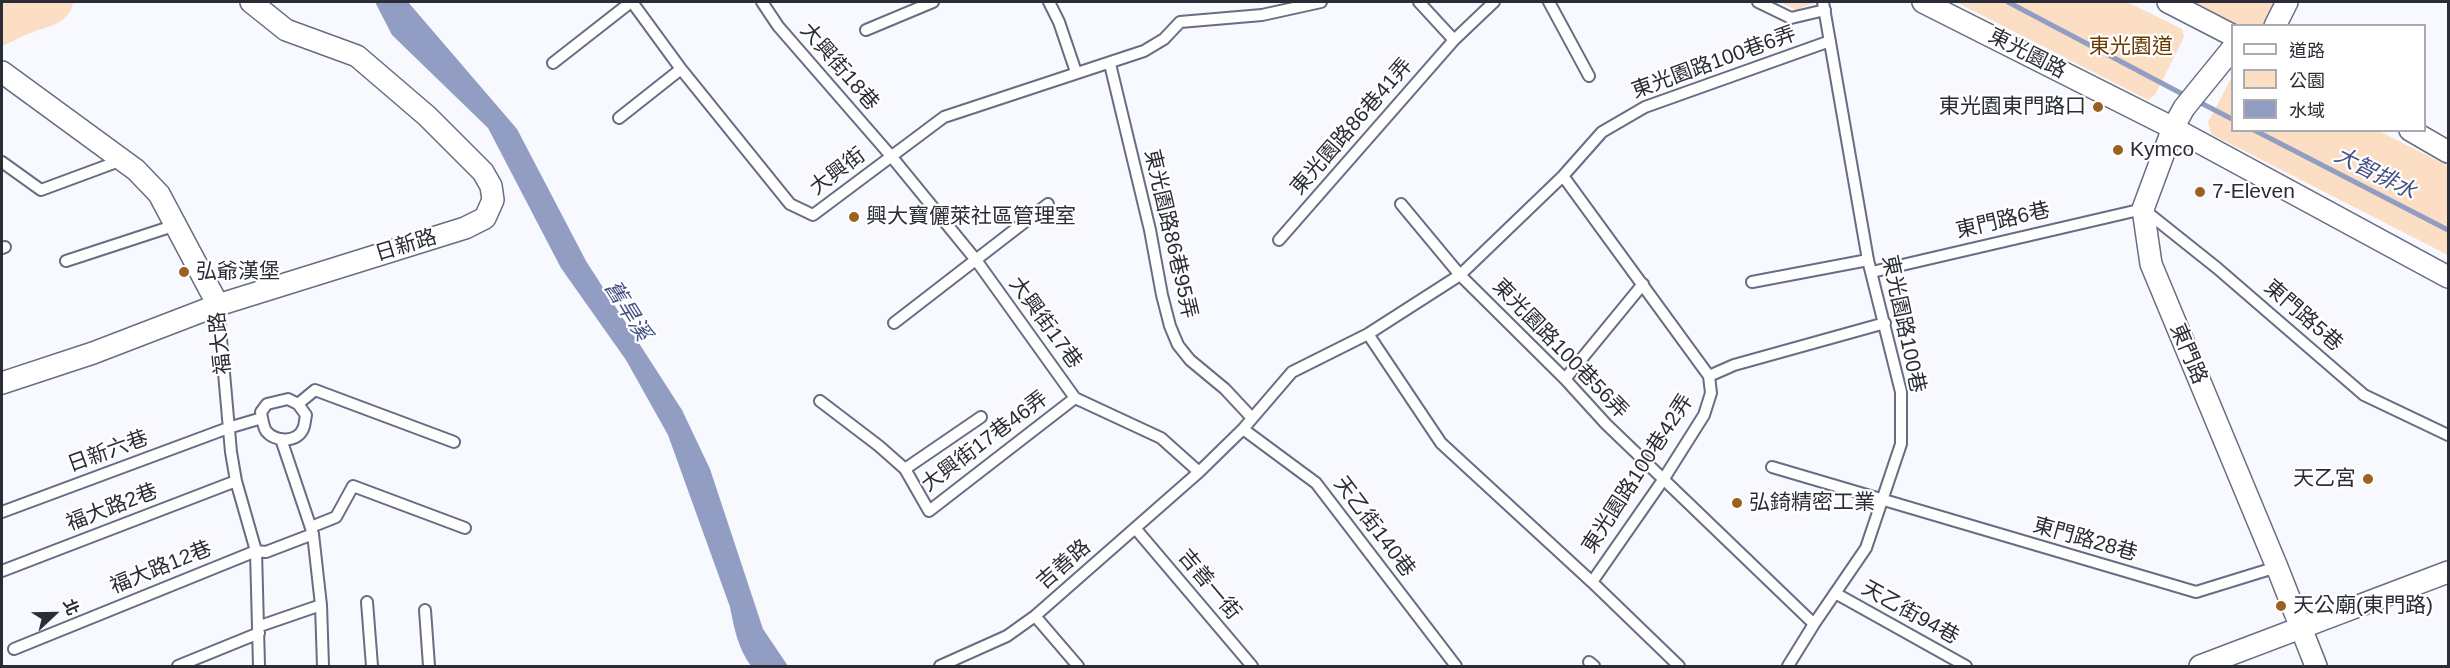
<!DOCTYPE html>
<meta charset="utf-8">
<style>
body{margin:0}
#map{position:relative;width:2450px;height:668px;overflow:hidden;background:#f7f9fe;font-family:Arial,"Noto Sans TC",sans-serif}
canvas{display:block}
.frame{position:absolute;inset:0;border:3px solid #2a2d36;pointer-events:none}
.legend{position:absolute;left:2231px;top:24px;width:195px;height:108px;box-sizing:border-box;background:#fff;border:2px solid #aaabaf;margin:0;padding:8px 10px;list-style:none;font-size:18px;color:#2a2d36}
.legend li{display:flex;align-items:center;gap:12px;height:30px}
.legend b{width:30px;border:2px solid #aaabaf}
.north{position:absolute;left:24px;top:584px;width:60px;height:60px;-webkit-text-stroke:4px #fff;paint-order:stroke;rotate:68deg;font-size:16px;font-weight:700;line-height:24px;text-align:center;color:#2a2d36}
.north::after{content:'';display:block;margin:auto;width:21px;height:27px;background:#2a2d36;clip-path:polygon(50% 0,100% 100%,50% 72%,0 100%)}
</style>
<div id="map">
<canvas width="2450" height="668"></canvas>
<div class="frame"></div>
<ul class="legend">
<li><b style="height:8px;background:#fff"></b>道路</li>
<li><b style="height:16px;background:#fbdec4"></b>公園</li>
<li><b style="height:16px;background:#929dc4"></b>水域</li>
</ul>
<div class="north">北</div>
</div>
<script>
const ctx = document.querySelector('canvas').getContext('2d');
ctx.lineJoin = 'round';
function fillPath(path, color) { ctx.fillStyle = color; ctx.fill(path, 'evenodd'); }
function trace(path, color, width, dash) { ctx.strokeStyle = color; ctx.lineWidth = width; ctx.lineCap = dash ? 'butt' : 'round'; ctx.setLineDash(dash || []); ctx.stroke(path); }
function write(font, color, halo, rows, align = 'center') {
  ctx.font = font + ' Arial,"Noto Sans TC",sans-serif'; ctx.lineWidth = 4.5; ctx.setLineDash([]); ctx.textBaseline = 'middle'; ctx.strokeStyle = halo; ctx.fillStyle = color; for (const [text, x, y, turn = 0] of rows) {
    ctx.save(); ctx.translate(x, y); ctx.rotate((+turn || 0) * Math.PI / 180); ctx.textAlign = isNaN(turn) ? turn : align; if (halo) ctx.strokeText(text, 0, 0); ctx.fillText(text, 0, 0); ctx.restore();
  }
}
const green = new Path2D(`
 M2 2H73C70 23 50 26 33 32 22 36 12 42 2 46Z
 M1780 2H1814V3L1796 10Z
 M1956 2H2127L2182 29 2184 37 2155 95 2148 100Z
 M2189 2H2277L2265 26 2235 25Z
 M2232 77V130L2379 131 2448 166V255L2211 134 2208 122Z`);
const water = new Path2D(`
 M375 2H408L517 129 586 261 682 410 710 469 763 629 788 666H751C738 648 734 628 730 607L668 435 626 360 561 268 488 128 392 35Z`);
const stream = new Path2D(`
 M2008 2 2188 97
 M2197 101 2232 119
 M2254 130 2448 230`);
const service = new Path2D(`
 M632 2 681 69 790 204 813 215 944 117 1144 51 1164 39 1180 22 1262 15 1321 2
 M762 2 778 26 891 156 976 260 1075 398 1161 438 1199 472
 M1049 2 1059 22 1076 72
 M1419 2 1454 40
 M1549 2 1589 76
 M1758 2 1791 18 1825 10
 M866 30 933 2
 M553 63 631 2
 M1110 64 1150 230 1162 295 1170 326 1178 345 1190 360 1225 389 1252 418
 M619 118 681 69
 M2 162 41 190 122 160
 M1563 176 1709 376
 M1401 204 1460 275 1565 379 1606 424 1814 624
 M1279 240 1454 40 1494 2
 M2 248 5 247
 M66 261 176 225
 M1872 272 2143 209 2217 268 2364 395 2448 435
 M1752 282 1868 260
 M218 305 231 452 236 481 256 551 259 666
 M894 323 1048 204
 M1368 334 1441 443 1592 582
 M1565 379 1643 284
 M288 399 298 404 306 415C305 419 305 425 303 429 297 443 275 442 266 431 263 426 262 418 261 412L267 404Z
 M820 401 879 446 905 469 929 511 1075 398
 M298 404 315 390 454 442
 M1243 429 1316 483 1456 666
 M281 439 313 534 321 605 323 666
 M1772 467 2196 592 2277 567
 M905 469 981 417
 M2 512 228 428 262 418
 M311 527 336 517 353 486 465 528
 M1135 528 1252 666
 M2 571 236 481
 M1835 593 1966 666
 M367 602 372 666
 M425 610 429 666
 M1035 616 1078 666
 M260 626 321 605
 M14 649 256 551 266 552 313 534
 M1589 662 1594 666
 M178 666 259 633
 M940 666 1007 636 1035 616 1199 472 1243 429 1292 372 1368 334 1460 275 1563 176 1602 132 1645 107 1830 41
 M1679 666 1592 582 1663 480 1704 415 1711 393 1709 376 1734 365 1885 323
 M1788 666 1814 624 1866 548 1901 444V392L1868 260 1823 2`);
const minor = new Path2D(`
 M1923 2 2173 128 2448 277
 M2168 2 2232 35
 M2275 26 2287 2
 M2232 49 2184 108 2173 128 2143 209 2151 264 2277 567 2316 666
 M2 72 136 170 159 194 218 305
 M2410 130 2448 152
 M2 383 93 353 218 305 465 228 485 218 493 200 491 186 483 172 427 116 357 56 286 30 251 2
 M2200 666 2448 572`);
const markers = [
 [2098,107,6,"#9b6120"],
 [2118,150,6,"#9b6120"],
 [2200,192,6,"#9b6120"],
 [854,217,6,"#9b6120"],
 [184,272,6,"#9b6120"],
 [2368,479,6,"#9b6120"],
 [1737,503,6,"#9b6120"],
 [2281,606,6,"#9b6120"]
];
const parkNames = [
 ["東光園道",2131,47]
];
const streetNames = [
 ["東光園路",2027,54,27],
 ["東光園路100巷6弄",1714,63,-20],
 ["大興街18巷",839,67,49],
 ["東光園路86巷41弄",1352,127,-49],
 ["大興街",838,172,-37],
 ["東門路6巷",2003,221,-13],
 ["東光園路86巷95弄",1170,234,77],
 ["日新路",406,246,-17],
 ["東門路5巷",2303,316,41],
 ["大興街17巷",1045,323,54],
 ["東光園路100巷",1903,324,78],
 ["福大路",221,343,-96],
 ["東光園路100巷56弄",1560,349,46],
 ["東門路",2188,354,67],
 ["大興街17巷46弄",985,442,-37],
 ["日新六巷",108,452,-20],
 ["東光園路100巷42弄",1638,474,-57],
 ["福大路2巷",112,508,-21],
 ["天乙街140巷",1374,527,53],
 ["東門路28巷",2085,540,16],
 ["吉善路",1064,565,-41],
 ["福大路12巷",161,568,-22],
 ["吉善一街",1209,585,50],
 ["天乙街94巷",1910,613,29]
];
const poiNames = [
 ["東光園東門路口",2086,107,"right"],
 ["Kymco",2130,150],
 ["7-Eleven",2212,192],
 ["興大寶儷萊社區管理室",866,217],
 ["弘爺漢堡",196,272],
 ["天乙宮",2356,479,"right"],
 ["弘錡精密工業",1749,503],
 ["天公廟(東門路)",2293,606]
];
const waterNames = [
 ["大智排水",2375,174,27],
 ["舊旱溪",627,311,58]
];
fillPath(green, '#fbdec4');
fillPath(water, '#929dc4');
trace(stream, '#929dc4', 5);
trace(service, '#676d83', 14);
trace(minor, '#676d83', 24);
trace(service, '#fff', 10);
trace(minor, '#fff', 21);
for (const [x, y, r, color] of markers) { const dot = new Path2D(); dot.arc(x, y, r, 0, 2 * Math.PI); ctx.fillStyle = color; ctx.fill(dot); trace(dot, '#fff', 2); }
write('21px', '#673b03', '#fff', parkNames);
write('21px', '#2a2d36', '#fff', streetNames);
write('21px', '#2a2d36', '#fff', poiNames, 'left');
write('italic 22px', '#444f84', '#fff', waterNames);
</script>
